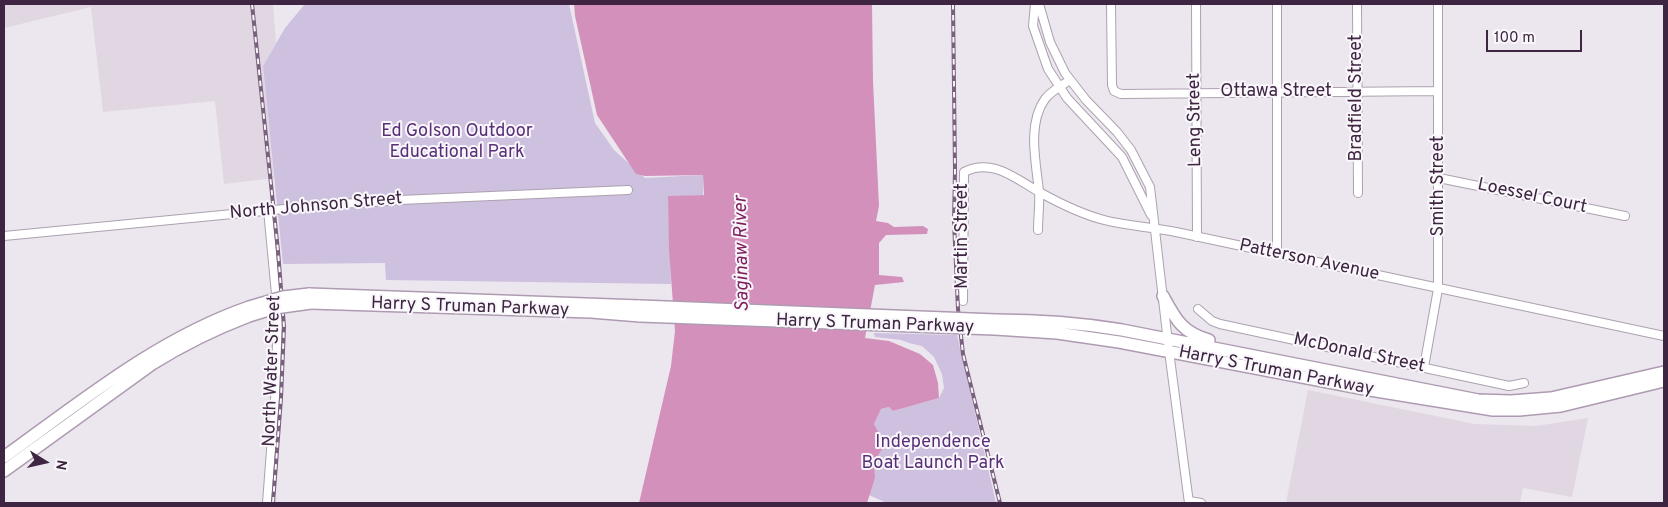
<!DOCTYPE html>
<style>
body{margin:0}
#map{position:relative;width:1668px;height:507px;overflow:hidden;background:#ece6ef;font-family:Overpass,sans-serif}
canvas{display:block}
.frame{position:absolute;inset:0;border:5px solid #3e2541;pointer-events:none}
.north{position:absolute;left:20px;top:437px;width:50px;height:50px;-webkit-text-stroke:4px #f9f7fb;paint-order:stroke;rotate:100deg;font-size:14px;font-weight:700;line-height:20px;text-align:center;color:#3e2541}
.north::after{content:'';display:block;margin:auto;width:18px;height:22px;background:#3e2541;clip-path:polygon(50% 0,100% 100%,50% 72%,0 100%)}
.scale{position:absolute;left:1486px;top:30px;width:96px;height:22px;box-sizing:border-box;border:2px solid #3e2541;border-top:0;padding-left:6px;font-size:15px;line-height:18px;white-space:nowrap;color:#3e2541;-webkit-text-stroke:4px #f9f7fb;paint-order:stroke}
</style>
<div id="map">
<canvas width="1668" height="507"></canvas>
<div class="frame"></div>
<div class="north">N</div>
<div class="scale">100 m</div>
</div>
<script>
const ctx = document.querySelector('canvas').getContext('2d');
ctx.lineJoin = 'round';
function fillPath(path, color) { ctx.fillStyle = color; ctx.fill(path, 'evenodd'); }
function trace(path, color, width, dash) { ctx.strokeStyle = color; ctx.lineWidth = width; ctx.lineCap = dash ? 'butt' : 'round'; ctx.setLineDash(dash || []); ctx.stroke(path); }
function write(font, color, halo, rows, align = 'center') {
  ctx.font = font + ' Overpass,sans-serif'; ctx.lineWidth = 4; ctx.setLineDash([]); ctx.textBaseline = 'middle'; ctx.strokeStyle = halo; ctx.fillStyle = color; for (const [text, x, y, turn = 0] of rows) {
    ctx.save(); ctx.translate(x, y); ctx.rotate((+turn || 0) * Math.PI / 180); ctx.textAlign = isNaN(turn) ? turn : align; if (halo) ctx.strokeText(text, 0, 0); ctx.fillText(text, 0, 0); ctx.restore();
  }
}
const built = new Path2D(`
 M4 4H273L276 43 263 66 274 178 224 184 215 101 103 112 91 7 4 28Z
 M1308 390 1475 424 1536 426 1588 418 1572 497 1523 488 1520 503H1286Z`);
const green = new Path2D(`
 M305 4H569L595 123 614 150 645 178 703 175V195L668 197 671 284 386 280 385 263 283 264 263 66 285 28Z
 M874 333 957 335 996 503H887L869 495 875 478 874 462 884 444 874 424 881 409 889 407 893 411 939 398 944 388 942 374 934 357 922 346 909 343 901 340 875 337Z`);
const water = new Path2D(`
 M574 4H872L873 81 879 206 876 221 888 223 894 227 923 226 928 229 927 234 886 235 879 243V275L902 277 904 282 875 285 865 338 889 341 920 354 933 365 938 383 939 398 893 411 889 407 881 409 874 424 885 444 874 462 875 478 867 503H639L671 366 675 331 669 250 668 196 704 195 703 175 645 176 636 174 597 115 575 16Z`);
const street = new Path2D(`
 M1035 4 1033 26 1048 69 1067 98 1122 157 1151 215
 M1039 4 1050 42 1065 73 1086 100 1117 132 1131 150 1150 187 1169 351 1189 503
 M1111 4 1112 85 1114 91 1121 94 1438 91
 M1196 4 1197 237
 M1277 4V254
 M1357 4 1358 193
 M1439 178 1625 216
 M1038 230C1038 217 1040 203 1039 191 1036 163 1027 124 1045 99 1051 91 1061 86 1070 80
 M4 236 326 205 400 200 628 190
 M963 301 964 172C993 157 1017 180 1041 193 1061 204 1081 214 1104 220 1127 226 1152 227 1176 232L1664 336
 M1198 309 1212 321 1220 324 1509 386 1524 383
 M1424 367 1438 289V4
 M1189 501 1201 503
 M267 503 275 398 278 315 268 210`);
const secondary = new Path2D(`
 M309 294 640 306
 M1163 296C1175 318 1182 333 1209 340
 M311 303 591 312 640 316
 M996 320C1038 320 1080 323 1122 330L1478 400 1511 401 1551 398 1664 372
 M995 329 1057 333 1119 342 1370 390 1493 410H1519L1561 406 1664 381
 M4 457C82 401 157 339 249 307
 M4 471 152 364C184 344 215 329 249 316`);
const rail = new Path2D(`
 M252 4 278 251 284 327 281 398 273 503
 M953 4 955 170 954 222 958 309 963 354 1000 503`);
const secondaryBridge = new Path2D(`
 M640 306 996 320
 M249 307 283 297 309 294
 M249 316 275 308 311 303
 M640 316 995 329`);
const streetNames = [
 ["Ottawa Street",1276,92],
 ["Bradfield Street",1357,98,-90],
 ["Leng Street",1196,120,-91],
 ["Smith Street",1439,186,-90],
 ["Loessel Court",1532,197,12],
 ["North Johnson Street",316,207,-5],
 ["Martin Street",963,236,-90],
 ["Patterson Avenue",1309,261,12],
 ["Harry S Truman Parkway",470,308,2],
 ["Harry S Truman Parkway",875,325,2],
 ["McDonald Street",1359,354,12],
 ["North Water Street",273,371,-88],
 ["Harry S Truman Parkway",1276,372,11]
];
const parkNames = [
 ["Ed Golson Outdoor",457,132],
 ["Educational Park",457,153],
 ["Independence",933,443],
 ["Boat Launch Park",933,464]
];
const waterNames = [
 ["Saginaw River",743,254,-91]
];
fillPath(built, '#e0d7e2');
fillPath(green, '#cec0df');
fillPath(water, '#d290bb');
trace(street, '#ada1b0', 10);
trace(secondary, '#ae9bb2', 14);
trace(street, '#fff', 8);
trace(secondary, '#fff', 11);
trace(rail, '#79607c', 4);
trace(rail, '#f9f7fb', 2, [5.5]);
trace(secondaryBridge, '#ae9bb2', 14, []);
trace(secondaryBridge, '#fff', 11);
write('18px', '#3e2541', '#f9f7fb', streetNames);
write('18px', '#582f77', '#f9f7fb', parkNames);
write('italic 19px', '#7c1f5c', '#f9f7fb', waterNames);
</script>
